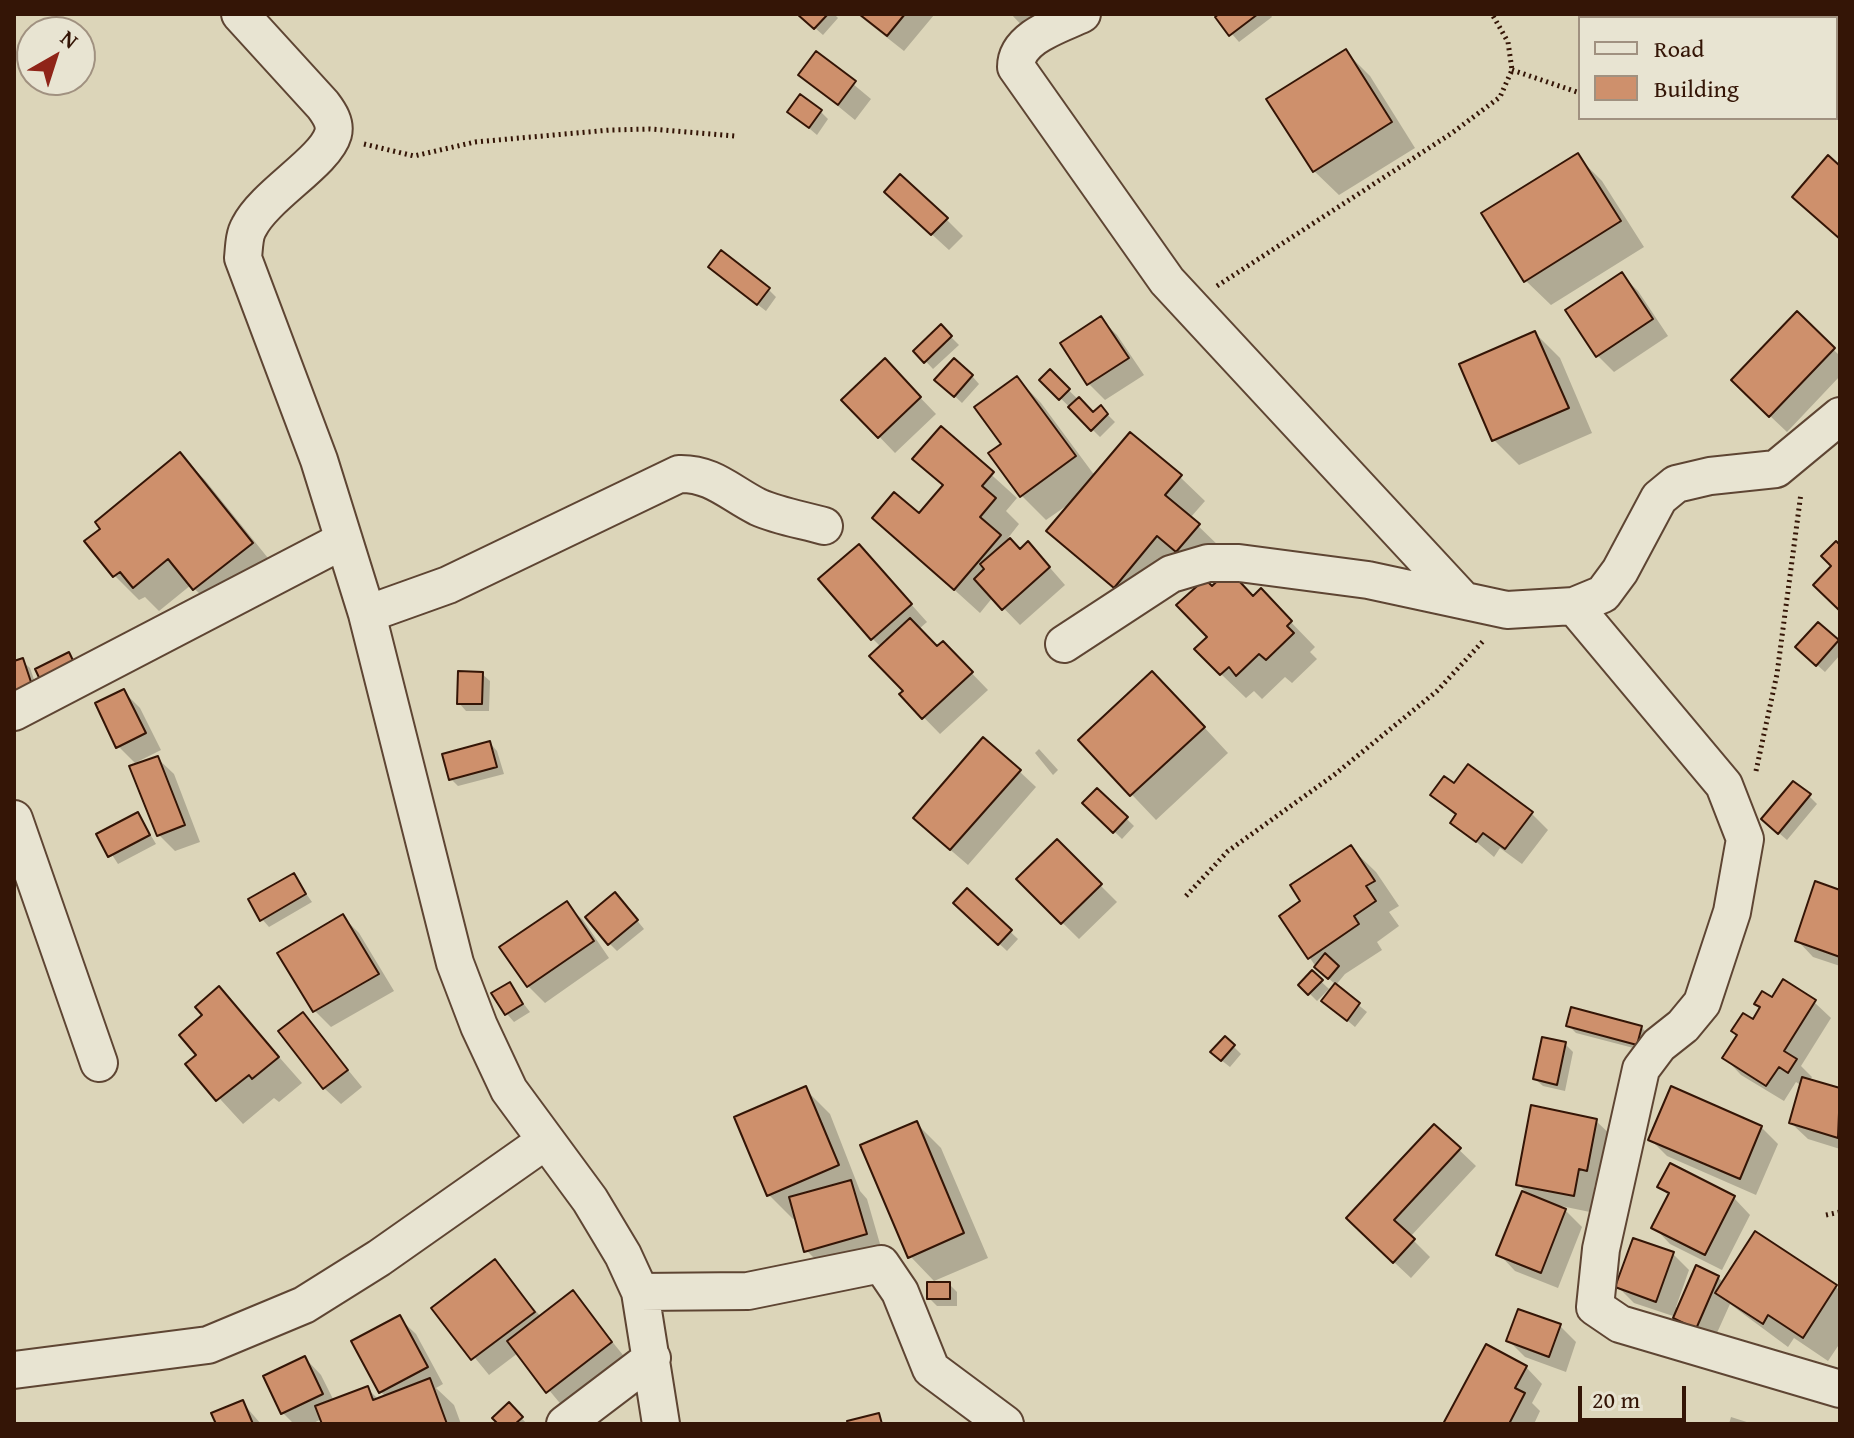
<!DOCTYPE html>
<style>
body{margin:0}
#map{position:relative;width:1854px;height:1438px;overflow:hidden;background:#dcd5b9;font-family:"Gentium Book Plus",serif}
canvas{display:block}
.frame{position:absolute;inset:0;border:16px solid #341506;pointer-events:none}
.legend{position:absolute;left:1578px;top:16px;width:260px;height:104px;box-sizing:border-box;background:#e8e4d2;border:2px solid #a09180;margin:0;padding:10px 14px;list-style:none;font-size:24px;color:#341506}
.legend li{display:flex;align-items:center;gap:16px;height:40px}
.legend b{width:40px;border:2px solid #a09180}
.north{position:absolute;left:16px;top:16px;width:80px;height:80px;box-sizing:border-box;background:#e8e4d2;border:2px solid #a09180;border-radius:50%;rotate:39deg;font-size:22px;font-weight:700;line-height:32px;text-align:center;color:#341506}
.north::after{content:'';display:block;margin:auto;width:28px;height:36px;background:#8f2418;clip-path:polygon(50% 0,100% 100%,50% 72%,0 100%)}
.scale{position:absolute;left:1578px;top:1386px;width:108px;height:36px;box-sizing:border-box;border:4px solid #341506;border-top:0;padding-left:10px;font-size:24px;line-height:28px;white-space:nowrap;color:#341506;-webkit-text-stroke:6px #e8e4d2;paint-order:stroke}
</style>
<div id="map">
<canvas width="1854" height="1438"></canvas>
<div class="frame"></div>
<ul class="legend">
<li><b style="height:10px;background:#e8e4d2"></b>Road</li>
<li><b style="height:22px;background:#ce906c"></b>Building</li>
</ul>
<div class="north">N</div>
<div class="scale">20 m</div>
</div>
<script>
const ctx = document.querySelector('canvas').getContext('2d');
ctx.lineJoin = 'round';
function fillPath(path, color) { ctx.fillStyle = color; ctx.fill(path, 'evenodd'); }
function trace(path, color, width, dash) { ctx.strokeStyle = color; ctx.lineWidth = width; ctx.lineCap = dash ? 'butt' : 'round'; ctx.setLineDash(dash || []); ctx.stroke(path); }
const shadow = new Path2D(`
 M799 14H834L838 18 823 35Z
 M857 14H933L934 15 904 51Z
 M1011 14H1057L1030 34Z
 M1222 14H1270L1272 17 1239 42 1218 18Z
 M1762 14H1809L1811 18H1764Z
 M1345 51 1370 76 1415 148 1339 195 1314 171Z
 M817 54 871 99 855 120 800 75Z
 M790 112H821L828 119 817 135Z
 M1577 156 1602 181 1644 247 1551 305 1526 281Z
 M903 208 946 219 963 236 949 250Z
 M719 275 769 290 776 297 766 311Z
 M1622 275 1638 291 1668 336 1614 372 1597 355Z
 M1797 314 1840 356V376L1787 432 1750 397Z
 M1101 319 1117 335 1144 375 1105 400 1089 384Z
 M941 327 959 345 933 369 916 351Z
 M1535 333 1560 358 1592 433 1519 465 1494 440Z
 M885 361 936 414 895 453 844 400Z
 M1050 372 1093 414 1101 408 1115 422 1100 437 1042 380Z
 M972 376 979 384 962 403 945 387Z
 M1017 378 1041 403 1095 476 1180 477 1205 501 1190 518 1223 550 1139 611 1049 531 1072 502 1046 520 1022 496 1004 444Z
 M941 429 1017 498 1006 511 1019 524 1008 538 1020 551 1044 561 1065 585 1020 625 993 597 980 613 875 518 919 515 944 487 915 459Z
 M180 455 205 480 276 568 219 614 191 585 159 611 145 597 139 600 115 576Z
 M859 546 927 622 919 629 937 649 959 660 988 690 940 734 902 695 906 691 881 647 872 638Z
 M1212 589 1254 598 1285 616 1315 647 1310 652 1317 659 1292 683 1285 677 1262 699 1254 691 1246 698 1221 674 1210 637Z
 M1819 624 1840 644V655L1825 672 1806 655Z
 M22 661 30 668 38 691 14 663Z
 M482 674 490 681 489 711H466L459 703Z
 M124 692 140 708 161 750 135 763 118 746Z
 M1177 698 1228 753 1156 820 1080 740Z
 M490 743 497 751 504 774 458 786 451 779Z
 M1039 749 1058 770 1053 775 1035 753Z
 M157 758 174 774 200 842 175 851 159 835Z
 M1019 771 1036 787 968 865 932 834Z
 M1454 786 1531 813 1548 830 1522 864 1500 848 1494 857 1453 822 1457 817 1432 795Z
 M1097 790 1134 826 1122 839 1085 803Z
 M1809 796 1817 804 1787 840 1772 827Z
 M138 814 156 844 118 864 99 835Z
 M1056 841 1117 902 1079 939 1018 879Z
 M1351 848 1376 872 1399 906 1389 912 1399 926 1377 942 1382 950 1345 974 1335 986 1367 1012 1355 1027 1324 1001 1336 985 1316 967 1282 916 1303 902 1293 886Z
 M293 875 312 902 269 927 262 919Z
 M967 891 1018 939 1007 951 956 903Z
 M1840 892V966L1813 957 1797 940Z
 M623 903 644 929 617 951 610 944Z
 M566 904 583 920 609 958 545 1003 528 986 502 948Z
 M342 916 359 933 394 991 331 1027 315 1011Z
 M1312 973 1329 989 1317 1001 1301 985Z
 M509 985 530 1012 514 1022 507 1014Z
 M219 989 302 1083 279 1102 274 1098 243 1124 188 1064 199 1055 205 1015Z
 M1773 1000 1814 1002 1831 1018 1801 1066 1812 1077 1809 1081 1840 1090V1149L1808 1139 1791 1123 1802 1086 1796 1082 1784 1101 1741 1075 1725 1058Z
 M303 1015 362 1087 341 1104 324 1088Z
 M1568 1025 1641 1027 1649 1035 1645 1051 1576 1033Z
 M1225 1038 1241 1054 1230 1067 1221 1060Z
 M1565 1044 1573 1052 1565 1091 1543 1086 1535 1079Z
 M805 1089 830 1114 860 1191 867 1199 882 1251 823 1267 806 1250 797 1218 793 1219 768 1194Z
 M1596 1121 1613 1137 1603 1187 1595 1184 1590 1212 1561 1206 1582 1227 1558 1288 1515 1271 1499 1254 1531 1197 1518 1184Z
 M916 1123 941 1148 988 1258 934 1281 910 1256Z
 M1434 1126 1476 1166 1410 1237 1430 1257 1411 1278 1365 1235Z
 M1761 1127 1778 1144 1756 1195 1667 1156 1650 1139Z
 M1660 1187 1734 1198 1750 1215 1722 1270 1670 1244 1654 1227 1669 1196Z
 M1756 1234 1840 1290V1343L1828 1361 1794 1338 1788 1347 1730 1304 1712 1344 1692 1334 1673 1316 1634 1303 1618 1287 1673 1254 1689 1270 1676 1307 1679 1309 1718 1277 1724 1283Z
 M495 1262 541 1317 573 1293 627 1360 564 1408 518 1353 489 1375 434 1308Z
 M949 1284 957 1292V1306H937L929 1298Z
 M399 1318 416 1334 443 1384 436 1388 454 1405 461 1424H324L322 1419 311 1424H294L283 1413 305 1358 321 1375 334 1401 367 1388 379 1400 386 1397 381 1392Z
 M1560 1326 1576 1342 1566 1372 1525 1357 1509 1341Z
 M1526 1367 1542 1384 1532 1403 1540 1411 1534 1424H1446Z
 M242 1402 261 1424H218Z
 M509 1405 527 1424H500Z
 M1731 1417 1753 1424H1729Z`);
const building = new Path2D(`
 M797 14H828L814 29Z
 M859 14H905L887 36Z
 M1219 14H1258L1229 36 1215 17Z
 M1346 49 1392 122 1313 172 1266 99Z
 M816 51 856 81 838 105 798 75Z
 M800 94 822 110 809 128 787 112Z
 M1578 153 1621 221 1524 282 1481 213Z
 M1828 155 1840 166V239L1792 197Z
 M900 174 948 218 931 235 884 192Z
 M721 250 770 288 757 305 708 267Z
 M1622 272 1653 319 1596 357 1565 310Z
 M1797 311 1835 348 1769 417 1731 380Z
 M1101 316 1129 358 1087 385 1060 343Z
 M941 324 952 336 924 363 913 351Z
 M1535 331 1569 408 1492 441 1459 364Z
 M885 358 921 397 878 438 841 400Z
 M954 358 973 375 954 397 934 380Z
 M1050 369 1070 389 1059 400 1039 380Z
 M1017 376 1076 456 1020 497 988 453 1001 444 974 407Z
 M1079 397 1093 412 1101 405 1108 414 1091 431 1068 407Z
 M941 426 994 472 982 486 996 498 980 517 1001 535 954 590 872 518 894 492 919 513 943 485 912 459Z
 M1130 432 1182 475 1165 495 1200 524 1176 552 1157 536 1114 588 1046 531Z
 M180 452 253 543 193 590 168 559 133 588 120 572 113 577 84 541 100 529 95 522Z
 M1010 538 1020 549 1028 541 1050 567 1002 610 974 579 984 569 980 564Z
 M1836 541 1840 545V611L1813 585 1831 566 1821 556Z
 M859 544 912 604 871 640 818 579Z
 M1229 570 1253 596 1261 588 1292 621 1287 626 1294 633 1266 660 1259 654 1236 676 1229 667 1220 675 1194 649 1207 637 1176 605 1205 579 1212 586Z
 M910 618 937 646 943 641 973 672 922 719 899 694 903 691 869 656Z
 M1818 622 1839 640 1816 666 1795 647Z
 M69 652 78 671 44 688 35 669Z
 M23 658 35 694 14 702V661Z
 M458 671 483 672 482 704H457Z
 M1152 671 1205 727 1130 796 1078 740Z
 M124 689 146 733 116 748 95 703Z
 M983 737 1021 770 950 850 913 818Z
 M490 741 497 767 449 780 442 754Z
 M158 756 185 825 157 836 129 766Z
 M1468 764 1533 812 1505 849 1483 833 1476 842 1450 823 1456 814 1430 795 1444 776 1454 783Z
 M1793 781 1811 794 1778 834 1761 819Z
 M1097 788 1128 817 1113 833 1082 803Z
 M138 812 150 835 108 857 96 834Z
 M1057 839 1102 884 1061 924 1016 879Z
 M1351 845 1375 881 1366 886 1376 901 1354 916 1359 924 1308 959 1279 916 1300 901 1290 885Z
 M294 873 306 894 260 921 248 899Z
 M1815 881 1840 890V957L1795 941Z
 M967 888 1012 930 998 945 953 903Z
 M615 892 638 920 608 945 585 917Z
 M567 901 594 941 527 987 499 947Z
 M343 914 379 974 313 1012 277 953Z
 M1325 953 1339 966 1328 979 1314 967Z
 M1312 970 1323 980 1308 995 1298 985Z
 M1783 979 1816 1000 1784 1051 1797 1059 1788 1073 1779 1067 1766 1086 1722 1058 1737 1035 1731 1031 1743 1013 1753 1019 1760 1007 1754 1004 1762 991 1772 997Z
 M510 982 523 1004 505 1015 491 993Z
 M1335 983 1360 1003 1347 1021 1321 1001Z
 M219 986 279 1057 252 1079 249 1075 216 1101 185 1064 196 1055 179 1035 202 1015 195 1007Z
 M1571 1007 1642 1026 1637 1045 1566 1026Z
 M303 1012 348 1070 323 1089 278 1031Z
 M1225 1036 1235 1045 1221 1061 1210 1052Z
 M1542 1037 1566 1042 1557 1085 1533 1079Z
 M1802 1077 1840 1088 1838 1138 1789 1123Z
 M806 1086 839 1165 767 1196 734 1117Z
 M1671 1086 1762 1126 1740 1179 1648 1140Z
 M1531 1105 1597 1119 1587 1171 1579 1169 1574 1196 1516 1185Z
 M917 1121 964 1233 908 1258 860 1145Z
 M1434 1124 1461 1148 1394 1220 1415 1239 1393 1263 1346 1218Z
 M1670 1163 1735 1196 1705 1255 1651 1228 1669 1193 1657 1187Z
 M851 1180 867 1234 804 1252 789 1197Z
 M1522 1191 1566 1209 1541 1273 1496 1255Z
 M1755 1231 1837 1285 1803 1338 1768 1315 1763 1324 1715 1293Z
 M1633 1238 1674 1252 1656 1302 1615 1287Z
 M495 1259 535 1312 471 1360 431 1308Z
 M1696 1265 1719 1276 1696 1329 1673 1318Z
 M927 1282H950V1299H927Z
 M573 1290 612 1342 546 1393 507 1341Z
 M1518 1309 1561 1324 1549 1357 1506 1341Z
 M400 1315 428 1367 379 1393 351 1341Z
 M1486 1344 1527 1366 1515 1388 1525 1393 1509 1424H1443Z
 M305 1356 323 1394 281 1414 263 1376Z
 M430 1378 447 1424H322L315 1406 368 1386 373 1400Z
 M243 1400 253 1424H216L211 1413Z
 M509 1402 523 1417 515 1424H498L492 1418Z
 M879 1413 882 1424H848L847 1421Z`);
const path = new Path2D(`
 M1836 21 1840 20
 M1512 70 1580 93
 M364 144 414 156 475 142 610 130 650 129 735 136
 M1217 286 1452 133 1500 97 1512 70 1508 42 1492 14
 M1756 771 1777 674 1801 493
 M1186 896 1228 851 1334 775 1437 691 1485 639
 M1826 1215 1840 1212`);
const minor = new Path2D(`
 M240 14 323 105C329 113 336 123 333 134 325 162 265 195 249 227 244 235 244 249 243 258L319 460 367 614 455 963 479 1026 509 1090 590 1200 623 1255 640 1292 661 1424
 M1082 14C1059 25 1016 37 1016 67L1167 281 1463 600
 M1574 606 1724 785 1745 839 1732 912 1702 1003 1683 1026 1659 1045 1641 1069 1601 1249 1595 1307 1620 1324 1840 1389
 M367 614 448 585 679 474C712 473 730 493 758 507 778 516 803 520 824 526
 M1064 644 1171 574 1208 563H1239L1368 580 1507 610 1574 606 1603 594 1620 571 1659 498 1676 484 1710 476 1776 469 1840 416
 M14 712 344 540
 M14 819 99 1063
 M640 1292 748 1291 881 1264 900 1292 931 1369 1005 1424
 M14 1370 208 1345 304 1305 379 1258 544 1142
 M565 1424 652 1358`);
fillPath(shadow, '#0003');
fillPath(building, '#ce906c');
trace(building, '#341506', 2);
trace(minor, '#5e4533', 40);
trace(path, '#341506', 5, [2, 4]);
trace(minor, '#e8e4d2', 36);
</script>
